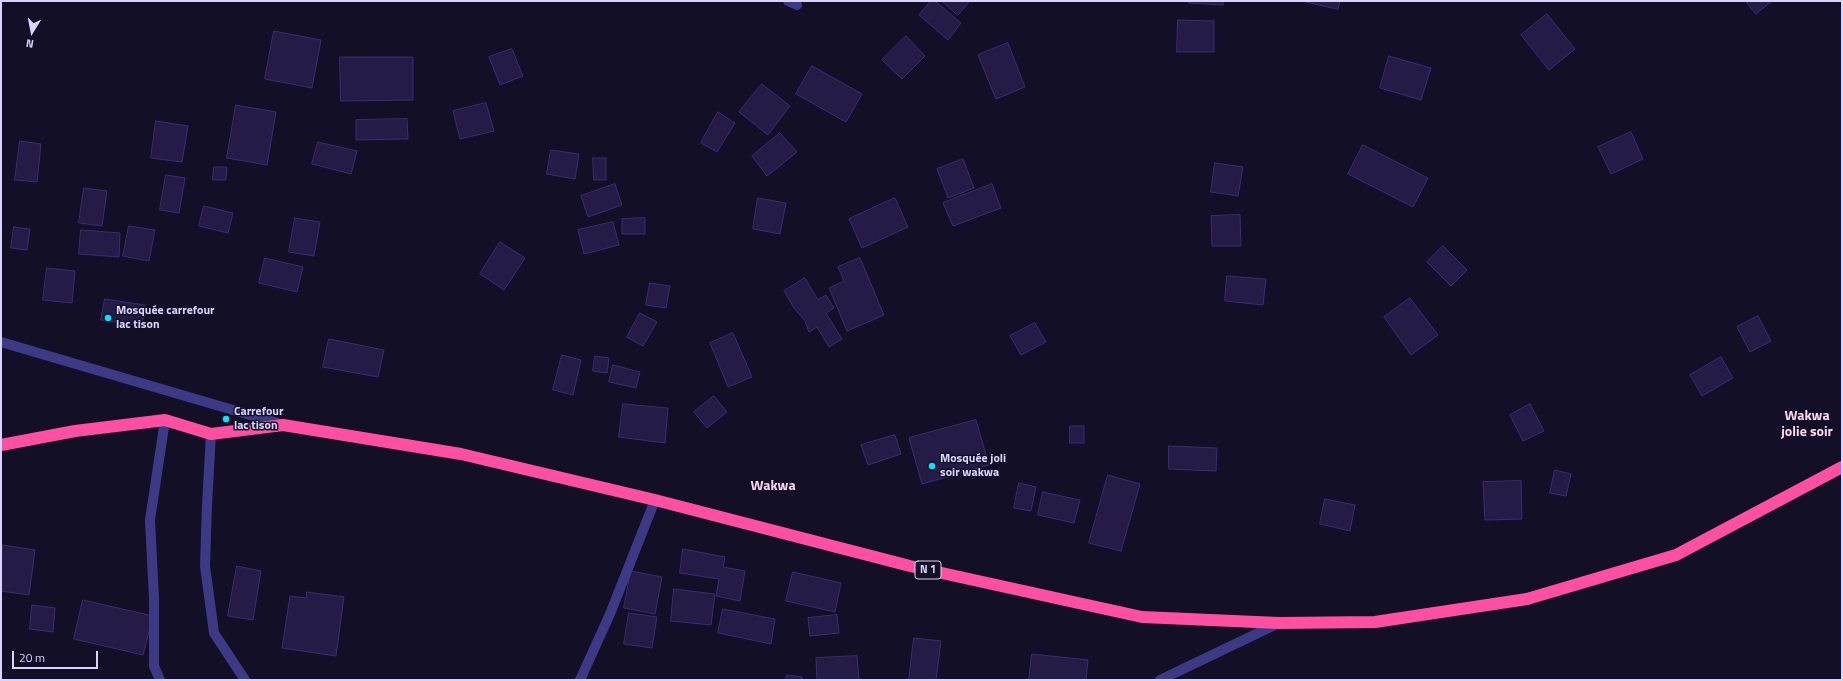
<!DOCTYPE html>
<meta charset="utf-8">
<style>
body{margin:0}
#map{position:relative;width:1843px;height:681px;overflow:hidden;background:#130f26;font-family:"Titillium Web",sans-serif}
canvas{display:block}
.frame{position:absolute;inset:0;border:2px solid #d9d4ff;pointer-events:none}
.north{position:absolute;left:12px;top:12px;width:40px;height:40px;-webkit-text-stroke:3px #130f26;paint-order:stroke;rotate:190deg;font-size:11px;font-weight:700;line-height:16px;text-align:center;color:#d9d4ff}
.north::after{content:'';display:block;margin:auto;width:14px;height:18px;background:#d9d4ff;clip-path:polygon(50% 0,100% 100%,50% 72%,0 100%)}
.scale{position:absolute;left:12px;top:651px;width:86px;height:18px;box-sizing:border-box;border:2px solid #d9d4ff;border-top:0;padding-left:5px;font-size:12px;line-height:14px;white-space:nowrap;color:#d9d4ff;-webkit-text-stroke:3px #130f26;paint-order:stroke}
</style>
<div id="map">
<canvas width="1843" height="681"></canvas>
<div class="frame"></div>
<div class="north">N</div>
<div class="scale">20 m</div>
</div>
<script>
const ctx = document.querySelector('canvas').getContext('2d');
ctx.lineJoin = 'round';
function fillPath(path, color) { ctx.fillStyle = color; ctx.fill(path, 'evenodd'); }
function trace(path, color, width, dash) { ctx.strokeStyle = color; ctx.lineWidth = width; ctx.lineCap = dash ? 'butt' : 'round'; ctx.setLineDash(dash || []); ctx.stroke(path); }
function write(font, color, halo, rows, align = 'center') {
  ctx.font = font + ' "Titillium Web",sans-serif'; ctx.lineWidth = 3; ctx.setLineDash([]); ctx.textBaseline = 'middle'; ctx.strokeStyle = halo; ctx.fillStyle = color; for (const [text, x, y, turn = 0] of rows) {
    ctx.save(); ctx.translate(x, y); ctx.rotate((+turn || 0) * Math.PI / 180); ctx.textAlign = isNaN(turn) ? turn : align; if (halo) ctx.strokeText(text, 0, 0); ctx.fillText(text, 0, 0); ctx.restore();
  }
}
const building = new Path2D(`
 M931 1H935L961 23 948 40 919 15Z
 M942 1H970L958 15Z
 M1189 1H1223V5L1189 3Z
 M1302 1H1340L1338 9Z
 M1746 1H1772L1756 14Z
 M1547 14 1575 49 1549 70 1521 35Z
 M1178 20 1214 21V52H1177Z
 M274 31 321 40 312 88 265 79Z
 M906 36 925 56 902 79 882 60Z
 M1008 43 1025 87 996 99 978 55Z
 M512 49 523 76 500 85 489 57Z
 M1389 56 1431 68 1421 100 1380 88Z
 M340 57H413V100L341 101Z
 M812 66 862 94 846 122 796 94Z
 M762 84 790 106 768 135 739 112Z
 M486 103 494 131 460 139 453 111Z
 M236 105 276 112 267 165 227 158Z
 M718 112 735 123 717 152 701 143Z
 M407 119 408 139 356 140V120Z
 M156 121 188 126 182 162 151 158Z
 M1631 132 1643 159 1611 174 1598 147Z
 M780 133 797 152 767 176 752 156Z
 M20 141 41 144 37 182 15 180Z
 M318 142 357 151 351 174 312 164Z
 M1363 145 1428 178 1413 207 1348 174Z
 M551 150 579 154 575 179 547 174Z
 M593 158H606V180H594Z
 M963 159 974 188 948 198 937 169Z
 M1215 163 1243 167 1238 196 1211 192Z
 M214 167H227L226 180H213Z
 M166 175 185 178 179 213 160 210Z
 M615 184 622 205 588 217 581 196Z
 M992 184 1001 208 953 226 943 203Z
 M84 188 107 191 102 226 79 223Z
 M758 198 786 203 780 234 753 229Z
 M895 198 908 227 862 248 849 219Z
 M204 206 233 213 228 233 199 226Z
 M1240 215 1241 246H1212L1211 216Z
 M295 218 320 222 314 256 289 252Z
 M645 218V234H622V219Z
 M613 222 619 245 584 254 578 230Z
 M129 226 155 230 149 261 123 256Z
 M14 227 30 229 27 250 11 248Z
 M81 230 120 233 119 257 79 254Z
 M500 242 525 258 504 290 480 274Z
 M1443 246 1467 270 1451 286 1427 262Z
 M265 258 303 267 297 292 259 283Z
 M860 258 884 315 847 331 829 288 844 281 838 267Z
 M47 268 75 271 72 303 43 300Z
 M1227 276 1266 279 1263 305 1225 301Z
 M805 278 818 300 826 295 834 308 826 313 842 339 829 347 817 327 809 332 805 321 794 308 784 291Z
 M650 283 670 286 666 308 646 305Z
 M1410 298 1438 335 1411 355 1384 317Z
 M105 299 145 305 142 326 101 320Z
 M640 313 657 322 643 346 627 337Z
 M1758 316 1771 341 1750 352 1737 327Z
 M1035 323 1046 342 1021 355 1010 336Z
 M733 333 752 377 728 387 710 343Z
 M329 339 384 350 378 377 323 367Z
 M562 355 581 360 573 395 553 390Z
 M595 356 609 358 607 373 593 371Z
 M1721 357 1733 378 1702 396 1690 375Z
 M613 365 640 372 636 388 609 382Z
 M714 396 727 412 707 428 694 412Z
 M623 404 668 408 665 443 619 437Z
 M1530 404 1544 431 1523 441 1510 415Z
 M976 420 989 465 922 484 909 438Z
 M1070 426H1084V443H1070Z
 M895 435 901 454 868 465 861 445Z
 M1169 446 1217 448 1216 471 1169 469Z
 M1555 470 1571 474 1566 496 1550 493Z
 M1108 475 1140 484 1121 551 1089 543Z
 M1521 481 1522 519 1485 520 1483 482Z
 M1019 483 1036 487 1031 511 1014 508Z
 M1043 492 1080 500 1074 523 1038 515Z
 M1325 499 1355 505 1350 531 1320 524Z
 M3 545 35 550 29 595 1 591V563Z
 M683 549 725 557 723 567 745 571 740 601 716 596 719 579 680 573Z
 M237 566 261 571 253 620 228 616Z
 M631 571 662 577 655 614 624 608Z
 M793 572 841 583 835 612 786 601Z
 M674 589 715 594 711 625 671 621Z
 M307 592 344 597 336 656 282 648 290 596 306 598Z
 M83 600 153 616 143 655 74 639Z
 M32 605 55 608 53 632 30 629Z
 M723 609 775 619 771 644 718 633Z
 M629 613 657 617 652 648 624 644Z
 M837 615 839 633 810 636 808 618Z
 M914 638 941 641 936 680H909Z
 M1032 654 1088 660 1086 680H1029Z
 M857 656 859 680H817L816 658Z
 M787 675 802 677V680H786Z`);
const minor = new Path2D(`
 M788 1 797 5
 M1 342 281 424
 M211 434 207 505 205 566 214 633 245 680
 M160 680 154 666V599L150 520 165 420
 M580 680 610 614 655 500
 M1160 680 1279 623`);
const highway = new Path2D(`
 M1 445 75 431 165 420 211 434 283 425 461 454 655 500 910 566 1142 617 1279 623 1375 622 1527 599 1676 555 1842 467`);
const markers = [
 [108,318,4,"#00e5ff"],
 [226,419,4,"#00e5ff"],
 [932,466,4,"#00e5ff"]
];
const shields = [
 [928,570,26]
];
const shieldNames = [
 ["N 1",928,570]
];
const poiNames = [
 ["Mosquée carrefour",116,311],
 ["lac tison",116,325],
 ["Carrefour",234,412],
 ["lac tison",234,426],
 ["Mosquée joli",940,459],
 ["soir wakwa",940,473]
];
const quarterNames = [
 ["Wakwa",1807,417],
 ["jolie soir",1807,433],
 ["Wakwa",773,487]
];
fillPath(building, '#241b47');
trace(building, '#3b2d73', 1);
trace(minor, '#3d3a85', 10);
trace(highway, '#ff4fa3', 12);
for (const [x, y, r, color] of markers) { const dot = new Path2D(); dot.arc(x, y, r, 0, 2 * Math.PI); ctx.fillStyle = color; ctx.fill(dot); trace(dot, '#130f26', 1.5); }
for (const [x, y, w] of shields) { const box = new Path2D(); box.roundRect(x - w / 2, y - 9, w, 18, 3); ctx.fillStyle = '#130f26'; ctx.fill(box); trace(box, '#d9d4ff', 1); }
write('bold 11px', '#d9d4ff', null, shieldNames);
write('bold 12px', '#d9d4ff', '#130f26', poiNames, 'left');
write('bold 14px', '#ffd6f0', '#130f26', quarterNames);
</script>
